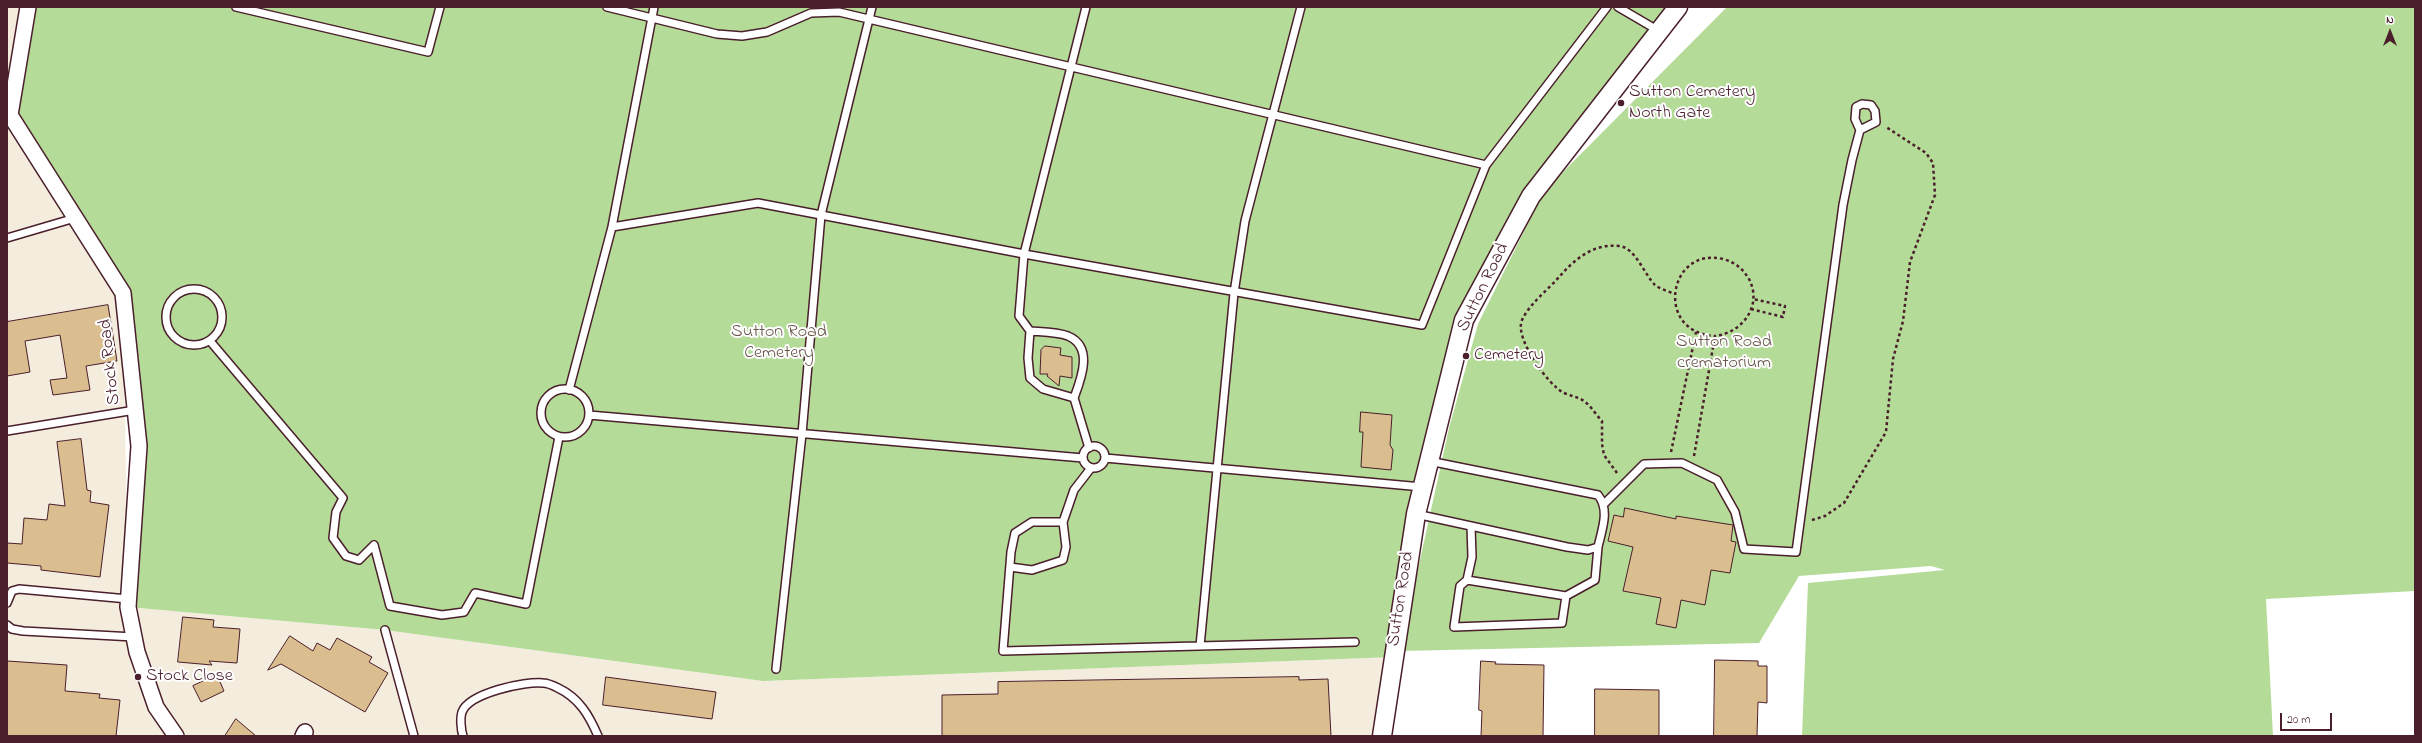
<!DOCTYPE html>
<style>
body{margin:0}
#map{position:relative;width:2422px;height:743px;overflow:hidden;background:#fff;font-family:"Indie Flower",sans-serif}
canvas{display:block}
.frame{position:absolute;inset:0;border:8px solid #4a1f2b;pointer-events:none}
.north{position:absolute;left:2370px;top:12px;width:40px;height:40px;-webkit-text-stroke:3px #fff;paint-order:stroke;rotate:0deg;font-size:11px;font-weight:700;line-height:16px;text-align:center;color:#4a1f2b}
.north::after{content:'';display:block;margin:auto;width:14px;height:18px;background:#4a1f2b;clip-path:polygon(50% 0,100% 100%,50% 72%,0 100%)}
.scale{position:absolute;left:2280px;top:713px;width:52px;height:18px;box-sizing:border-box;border:2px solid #4a1f2b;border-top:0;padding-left:5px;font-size:12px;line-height:14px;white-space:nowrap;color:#4a1f2b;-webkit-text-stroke:3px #fff;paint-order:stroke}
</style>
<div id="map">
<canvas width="2422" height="743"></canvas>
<div class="frame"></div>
<div class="north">N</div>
<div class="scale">20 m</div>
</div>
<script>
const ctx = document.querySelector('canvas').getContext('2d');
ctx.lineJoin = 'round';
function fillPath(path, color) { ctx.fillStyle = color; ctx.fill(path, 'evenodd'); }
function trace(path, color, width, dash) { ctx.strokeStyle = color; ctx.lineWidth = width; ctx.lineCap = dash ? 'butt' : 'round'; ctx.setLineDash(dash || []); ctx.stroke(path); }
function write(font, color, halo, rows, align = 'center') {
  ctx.font = font + ' "Indie Flower",sans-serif'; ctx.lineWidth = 4; ctx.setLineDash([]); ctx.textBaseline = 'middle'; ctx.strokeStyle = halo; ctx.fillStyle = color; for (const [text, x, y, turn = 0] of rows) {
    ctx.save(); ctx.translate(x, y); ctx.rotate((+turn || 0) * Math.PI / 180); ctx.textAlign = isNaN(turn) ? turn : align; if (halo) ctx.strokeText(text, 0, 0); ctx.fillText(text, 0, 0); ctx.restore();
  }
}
const built = new Path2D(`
 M7 7H29L8 127 123 293 128 607 385 630 763 681 1393 657 1378 736H7Z`);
const green = new Path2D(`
 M28 7H1678L1531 196 1464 320 1393 657 763 681 385 630 128 607 139 446 123 293 10 115Z
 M1727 7H2415V591L2266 599 2273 736H1802L1808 583 1945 570 1931 566 1799 576 1759 643 1400 651 1449 428 1478 324 1544 191Z`);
const building = new Path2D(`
 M108 305 117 361 86 366 90 390 53 395 50 380 67 378 60 335 25 341 30 372 7 376V322Z
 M1045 346 1061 348 1060 355 1072 357V378L1060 376 1059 386 1047 376 1048 374H1040L1041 350Z
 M1361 412 1392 415 1390 445 1393 450 1391 470 1361 467 1363 432H1360Z
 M81 439 87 490 91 491 90 502 109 505 100 577 41 570V566L7 563V543L22 544 24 518 47 520 49 504 65 506 57 442Z
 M1625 508 1676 519V516L1733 525 1731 541 1736 542 1730 573 1711 570 1705 605 1681 600 1676 628 1656 624 1661 598 1623 591 1633 547 1608 541 1614 515 1623 517Z
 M183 617 214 620 213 627 240 629 237 663 209 661 212 665 178 662Z
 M290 636 313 651 317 643 330 650 337 638 372 657 369 662 388 673 365 712 281 664 268 670Z
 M1715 660 1758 661V666H1767V703L1758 702 1757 736H1714Z
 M7 661 67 665 65 691 100 694 99 698 120 700 116 736H7Z
 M1481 661 1496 662 1495 664 1544 665 1543 736H1481L1482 711 1479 710Z
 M217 675 224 691 201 702 193 686Z
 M606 677 716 692 712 719 603 705Z
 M1299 677V680L1328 679 1331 736H942V695L998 694V682Z
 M1595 689 1659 690V736H1595Z
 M236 719 256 736H225Z`);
const path = new Path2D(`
 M1751 309 1783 317 1785 306 1753 299
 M1671 452 1696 332
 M1694 456 1715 336C1654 333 1668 246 1723 259 1735 262 1743 269 1749 279 1763 306 1742 333 1715 336
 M1617 473 1604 455 1602 444V421C1596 415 1591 406 1584 401 1578 397 1571 396 1564 393 1548 385 1514 338 1522 320 1530 303 1548 290 1560 276 1575 259 1594 243 1619 246 1635 247 1644 274 1655 285 1660 289 1668 291 1674 294
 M1812 520 1825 516 1844 503 1886 432 1893 359 1903 321 1910 262 1935 195 1933 163 1926 153 1886 127`);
const service = new Path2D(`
 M236 7 428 52 440 7
 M607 7 717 34 742 36 767 32 811 13 839 12 1486 165
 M872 7 821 215 1024 254 1422 325 1486 165 1607 7
 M1086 7 1024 254 1019 316 1030 331 1028 358 1030 378 1043 389 1074 398 1089 448
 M1618 7 1659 31
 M612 227 654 7
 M7 238 75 218
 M166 317a28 28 0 1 1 56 0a28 28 0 1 1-56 0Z
 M1030 331C1042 332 1057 332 1068 336 1094 347 1081 379 1074 398
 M210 341 343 498 336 512 333 538 346 556 359 560 374 545 390 606 442 615 464 612 475 593 526 604 559 437
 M541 413a24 24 0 1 1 48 0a24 24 0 1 1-48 0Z
 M569 390 612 227 758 203 821 215 802 434 776 669
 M589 415 1083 458
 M7 431 135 410
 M1083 457a11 11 0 1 1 22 0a11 11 0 1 1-22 0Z
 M1105 458 1422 487
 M1091 468 1074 490 1063 522H1032L1015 533 1011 552 1003 651 1355 642
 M1605 503 1644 464 1682 463 1717 480 1735 512 1744 549 1796 552 1843 205 1852 160 1860 130 1855 119 1856 107 1862 104 1871 105 1875 111 1876 122 1860 130
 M1416 514 1567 547 1588 550 1598 547C1602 529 1610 510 1598 495L1429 461
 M1471 526 1472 557 1467 580 1566 596 1595 580 1598 547
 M1010 567 1032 570 1063 560 1066 547 1063 522
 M1467 580 1460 586 1454 627 1562 623 1566 596
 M7 603 12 591 19 589 128 599
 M7 625 12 629 23 631 134 637
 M385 630 414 736
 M1200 646 1234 293 1245 221 1301 7
 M463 736C461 730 460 718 462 712 469 693 525 681 543 683 548 683 554 686 558 688 579 698 589 715 598 736`);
const minor = new Path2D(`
 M28 7 10 115 123 293 139 446 128 607 137 652 156 707 176 736
 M303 736 305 732`);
const tertiary = new Path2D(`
 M1382 736 1416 514 1464 320 1531 196 1678 7`);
const markers = [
 [1621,103,4,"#4a1f2b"],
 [1466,356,4,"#4a1f2b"],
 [138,677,4,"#4a1f2b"]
];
const poiNames = [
 ["Sutton Cemetery",1629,93],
 ["North Gate",1629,114],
 ["Cemetery",1474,356],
 ["Stock Close",146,677]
];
const streetNames = [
 ["Sutton Road",1484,288,-64],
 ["Stock Road",111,362,-96],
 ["Sutton Road",1402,599,-81]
];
const parkNames = [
 ["Sutton Road",779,333],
 ["Cemetery",779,354],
 ["Sutton Road",1724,343],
 ["crematorium",1724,364]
];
fillPath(built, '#f4ecdd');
fillPath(green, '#b4db97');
fillPath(building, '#dbbe8f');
trace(building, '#4a1f2b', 1);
trace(service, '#4a1f2b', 10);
trace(minor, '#4a1f2b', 18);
trace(tertiary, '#4a1f2b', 21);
trace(path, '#4a1f2b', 2.5, [3, 3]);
trace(service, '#fff', 7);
trace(minor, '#fff', 15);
trace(tertiary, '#fff', 18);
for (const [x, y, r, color] of markers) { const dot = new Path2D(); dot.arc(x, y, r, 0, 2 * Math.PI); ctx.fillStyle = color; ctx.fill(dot); trace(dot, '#fff', 1.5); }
write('18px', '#4a1f2b', '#fff', poiNames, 'left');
write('18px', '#4a1f2b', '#fff', streetNames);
write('18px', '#6a574b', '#fff', parkNames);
</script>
